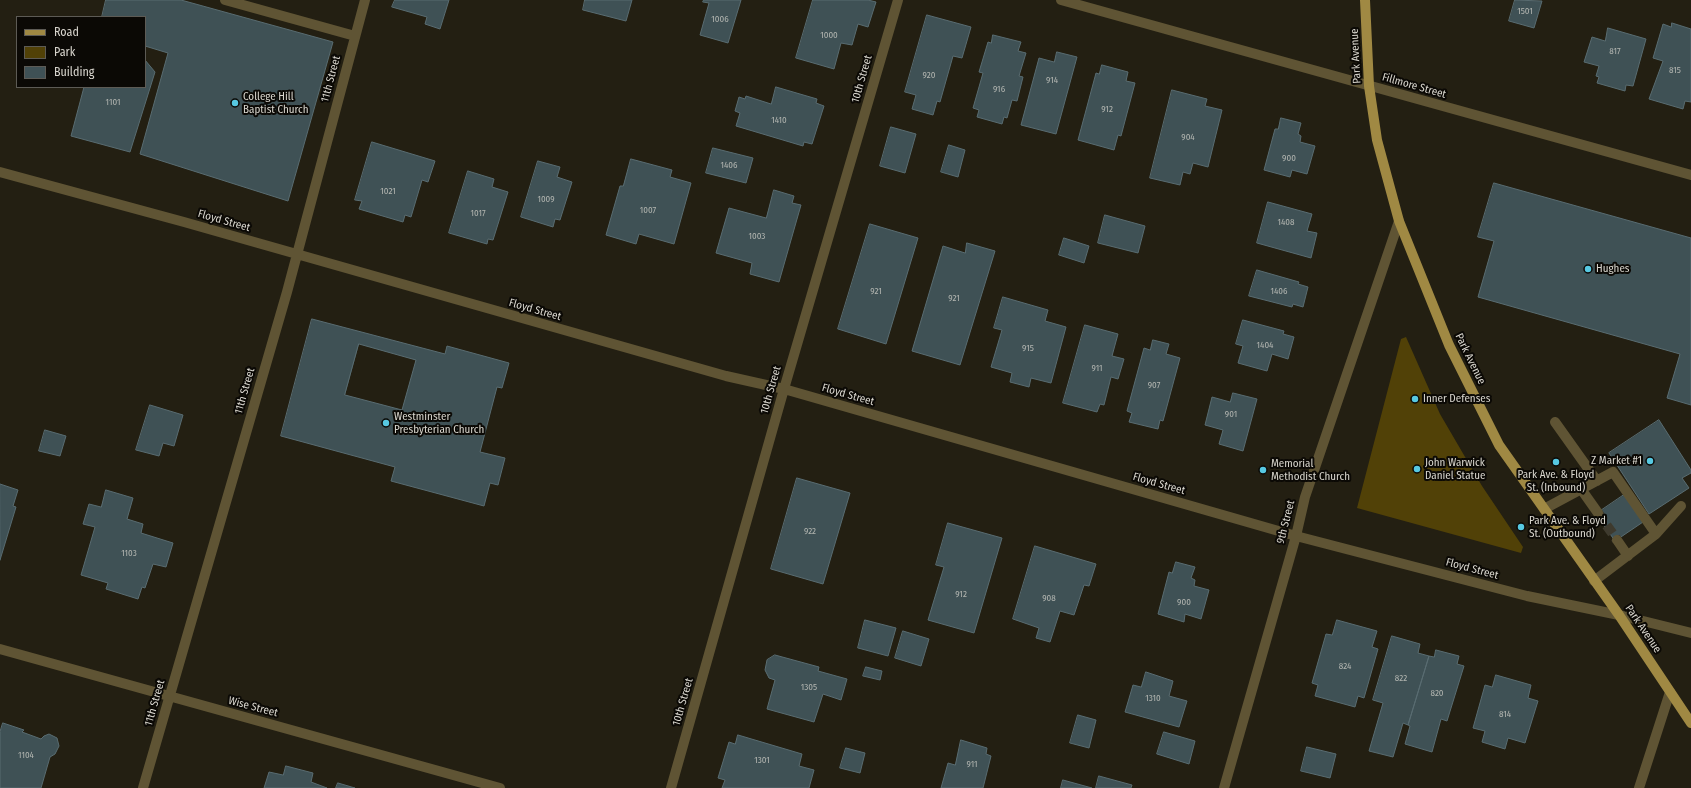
<!DOCTYPE html>
<style>
body{margin:0}
#map{position:relative;width:1691px;height:788px;overflow:hidden;background:#231f12;font-family:"Fira Sans Condensed",sans-serif}
canvas{display:block}
.legend{position:absolute;left:16px;top:16px;width:130px;height:72px;box-sizing:border-box;background:#0b0905;border:1px solid #5d5b55;margin:0;padding:5px 7px;list-style:none;font-size:12px;color:#d9d6ce}
.legend li{display:flex;align-items:center;gap:8px;height:20px}
.legend b{width:20px;border:1px solid #5d5b55}
</style>
<div id="map">
<canvas width="1691" height="788"></canvas>
<ul class="legend">
<li><b style="height:5px;background:#a08943"></b>Road</li>
<li><b style="height:11px;background:#514107"></b>Park</li>
<li><b style="height:11px;background:#3f5155"></b>Building</li>
</ul>
</div>
<script>
const ctx = document.querySelector('canvas').getContext('2d');
ctx.lineJoin = 'round';
function fillPath(path, color) { ctx.fillStyle = color; ctx.fill(path, 'evenodd'); }
function trace(path, color, width, dash) { ctx.strokeStyle = color; ctx.lineWidth = width; ctx.lineCap = dash ? 'butt' : 'round'; ctx.setLineDash(dash || []); ctx.stroke(path); }
function write(font, color, halo, rows, align = 'center') {
  ctx.font = font + ' "Fira Sans Condensed",sans-serif'; ctx.lineWidth = 4; ctx.setLineDash([]); ctx.textBaseline = 'middle'; ctx.strokeStyle = halo; ctx.fillStyle = color; for (const [text, x, y, turn = 0] of rows) {
    ctx.save(); ctx.translate(x, y); ctx.rotate((+turn || 0) * Math.PI / 180); ctx.textAlign = isNaN(turn) ? turn : align; if (halo) ctx.strokeText(text, 0, 0); ctx.fillText(text, 0, 0); ctx.restore();
  }
}
const green = new Path2D(`
 M1406 337 1440 414 1482 486 1523 547 1521 553 1357 508 1401 339Z`);
const building = new Path2D(`
 M106 0H181L333 42 288 201 140 154 168 53 145 46V17H102Z
 M395 0H449L440 29 425 24 427 17 392 7Z
 M585 0H632L626 21 583 10Z
 M704 0H741L728 43 700 35 709 3 703 2Z
 M813 0H868L876 2 868 27 858 24 852 45 841 43 834 69 796 58Z
 M1515 0 1542 1 1534 28 1509 21Z
 M927 15 971 27 962 58 953 56 940 102 937 101 933 115 912 109 916 95 905 92Z
 M1672 23 1691 29V102L1685 101 1683 109 1649 99 1663 61 1653 58 1663 24 1671 27Z
 M1608 28 1646 39 1633 86 1626 85 1625 91 1597 83 1599 77 1596 76 1599 66 1584 62 1592 37 1605 41Z
 M993 35 1021 42 1018 51 1026 53 1019 76 1023 77 1017 101 1012 100 1007 118 1004 117 1002 124 977 117 979 110 973 108 983 73 979 72 988 42 991 43Z
 M1057 52 1077 57 1056 134 1021 125 1039 58 1054 62Z
 M145 60 155 72 130 152 71 136 84 87H145Z
 M1102 65 1128 72 1126 81 1135 83 1121 136 1118 135 1114 150 1078 140 1096 73 1099 74Z
 M776 87 817 99 816 103 824 106 812 144 804 142 803 146 736 126 740 113 735 111 739 97 745 99 746 96 771 104Z
 M1172 90 1207 99 1205 106 1222 110 1208 167 1193 163 1190 174 1183 172 1180 185 1150 178Z
 M1281 118 1301 123 1298 134 1301 136 1300 142 1315 146 1307 174 1292 170 1290 177 1264 170 1275 129H1278Z
 M891 127 916 134 905 173 880 166Z
 M372 142 435 161 428 182 422 180 411 217 405 215 403 222 359 209 362 201 355 200Z
 M949 145 965 150 958 177 941 172Z
 M713 148 753 158 746 183 706 173Z
 M631 159 672 170 670 177 691 183 674 244 639 234 636 244 606 235 620 186H623Z
 M538 161 560 167 557 177 572 182 560 220 555 219 553 227 521 217Z
 M468 171 494 179 492 187 508 192 493 240 488 239 487 244 449 233Z
 M1494 183 1691 238V405L1667 398 1680 354 1478 297 1494 241 1478 237Z
 M774 190 794 196 792 203 801 205 779 282 750 274 752 263 716 253 729 208 766 218Z
 M1268 202 1312 214 1307 231 1317 233 1311 258 1257 243Z
 M1105 215 1145 226 1138 253 1098 243Z
 M870 224 918 238 886 344 838 329Z
 M1064 238 1089 246 1084 263 1059 255Z
 M967 243 995 251 960 365 912 351 943 246 965 253Z
 M1257 270 1299 282 1298 284 1308 287 1303 307 1293 304 1292 307 1249 296Z
 M1003 297 1048 310 1045 321 1066 327 1051 383 1031 378 1029 387 1010 382 1012 373 991 367 1002 330 994 328Z
 M312 319 445 354 447 346 509 363 502 388 497 387 480 452 505 458 498 485 490 483 484 506 391 481 395 467 281 436ZM359 344 416 360 402 410 345 395Z
 M1243 320 1284 331 1283 334 1294 337 1288 359 1272 354 1267 371 1238 363 1243 346 1236 344Z
 M1085 325 1118 334 1112 356 1124 359 1118 379 1111 377 1104 405 1100 404 1097 412 1063 403Z
 M1153 340 1169 344 1166 354 1180 358 1163 421 1160 420 1158 429 1129 422 1132 413 1127 411 1144 348 1150 350Z
 M1233 393 1257 399 1243 451 1219 444 1223 430 1205 425 1212 397 1230 402Z
 M150 405 183 415 174 446 163 443 159 456 136 450Z
 M1659 420 1691 470V473L1682 478 1689 488 1649 514 1609 453Z
 M45 430 66 436 60 456 39 451Z
 M797 478 850 493 823 584 771 569Z
 M0 484 18 490 13 506 16 507 0 560Z
 M106 490 133 498 127 519 143 524 141 533 173 543 166 567 153 564 145 588 142 587 138 599 106 589 108 583 81 575 95 527 83 524 89 504 101 507Z
 M1624 495 1643 522 1615 541 1596 514Z
 M948 523 1002 538 974 633 928 620 944 567 936 565Z
 M1035 546 1096 564 1089 586 1084 585 1074 615 1060 611 1050 642 1036 638 1039 628 1013 619Z
 M1176 562 1195 567 1191 578 1195 580 1194 586 1209 590 1201 619 1185 614 1184 622 1158 614 1169 572 1172 573Z
 M865 620 896 628 888 656 858 648Z
 M1337 620 1377 631 1372 647 1378 649 1364 698 1358 696 1355 707 1315 696 1318 685 1312 683 1326 634 1332 635Z
 M903 631 929 639 921 666 895 658Z
 M1392 636 1420 644 1418 653 1429 656 1408 725 1403 723 1393 757 1369 751 1383 703 1373 700Z
 M1436 650 1459 656 1457 664 1464 666 1447 721 1441 719 1432 752 1405 744 1410 726 1408 725 1429 656 1434 657Z
 M775 655 819 667 818 671 847 679 841 700 823 694 814 722 767 709 775 680 769 678 765 670 767 660Z
 M866 667 882 671 880 680 863 676Z
 M1146 672 1173 681 1169 696 1187 701 1179 727 1125 712 1133 685 1141 687Z
 M1496 675 1531 685 1528 698 1538 701 1525 743 1508 738 1505 749 1482 742 1485 731 1473 728 1485 685 1492 687Z
 M1078 715 1096 720 1089 748 1070 743Z
 M3 723 24 730 22 732 41 739 44 736 49 734 57 738 59 746 55 754 50 757 41 788H0V732Z
 M1164 732 1195 741 1189 764 1157 754Z
 M738 735 802 754 799 766 814 770 809 788H722L725 780 718 778 729 742 735 744Z
 M961 740 987 748 986 754 991 756 983 788H941L948 763 955 765Z
 M1307 747 1336 754 1330 778 1301 771Z
 M846 748 865 753 860 773 840 768Z
 M286 766 313 773 311 782 327 788H264L269 772 283 775Z
 M1099 776 1132 785 1131 788H1096Z
 M1063 780 1092 788H1061Z
 M338 783 355 788H336Z`);
const minorTunnel = new Path2D(`
 M1598 513 1617 540`);
const minor = new Path2D(`
 M225 0 355 36
 M1061 0 1691 175
 M0 172 184 222 726 376 784 389 1296 536 1527 596 1619 615 1691 633
 M1555 422 1597 481
 M1581 489 1598 513
 M1544 509 1613 472 1656 534 1594 581
 M1656 534 1681 506
 M1617 540 1628 556
 M0 649 500 788
 M143 788 287 292 365 0
 M671 788 784 389 898 0
 M1224 788 1296 536 1305 497 1399 221
 M1639 788 1670 692`);
const major = new Path2D(`
 M1365 0 1369 86 1377 140 1399 221 1449 345 1499 445 1619 615 1691 723`);
const markers = [
 [235,103,4,"#57c9e2"],
 [1588,269,4,"#57c9e2"],
 [1415,399,4,"#57c9e2"],
 [386,423,4,"#57c9e2"],
 [1650,461,4,"#57c9e2"],
 [1556,462,4,"#57c9e2"],
 [1417,469,4,"#57c9e2"],
 [1263,470,4,"#57c9e2"],
 [1521,527,4,"#57c9e2"]
];
const numberNames = [
 ["1501",1525,11],
 ["1006",720,19],
 ["1000",829,35],
 ["817",1615,51],
 ["815",1675,70],
 ["920",929,75],
 ["914",1052,80],
 ["916",999,89],
 ["1101",113,102],
 ["912",1107,109],
 ["1410",779,120],
 ["904",1188,137],
 ["900",1289,158],
 ["1406",729,165],
 ["1021",388,191],
 ["1009",546,199],
 ["1007",648,210],
 ["1017",478,213],
 ["1408",1286,222],
 ["1003",757,236],
 ["921",876,291],
 ["1406",1279,291],
 ["921",954,298],
 ["1404",1265,345],
 ["915",1028,348],
 ["911",1097,368],
 ["907",1154,385],
 ["901",1231,414],
 ["922",810,531],
 ["1103",129,553],
 ["912",961,594],
 ["908",1049,598],
 ["900",1184,602],
 ["824",1345,666],
 ["822",1401,678],
 ["1305",809,687],
 ["820",1437,693],
 ["1310",1153,698],
 ["814",1505,714],
 ["1104",26,755],
 ["1301",762,760],
 ["911",972,764]
];
const streetNames = [
 ["Park Avenue",1356,56,-93],
 ["11th Street",331,79,-75],
 ["10th Street",862,79,-74],
 ["Fillmore Street",1414,86,16],
 ["Floyd Street",224,221,16],
 ["Floyd Street",535,310,16],
 ["Park Avenue",1470,359,64],
 ["10th Street",771,390,-74],
 ["11th Street",245,391,-74],
 ["Floyd Street",848,395,16],
 ["Floyd Street",1159,484,16],
 ["9th Street",1286,522,-76],
 ["Floyd Street",1472,569,15],
 ["Park Avenue",1643,629,56],
 ["10th Street",683,702,-74],
 ["11th Street",155,703,-74],
 ["Wise Street",253,707,15]
];
const poiNames = [
 ["College Hill",243,97],
 ["Baptist Church",243,110],
 ["Hughes",1596,269],
 ["Inner Defenses",1423,399],
 ["Westminster",394,417],
 ["Presbyterian Church",394,430],
 ["Z Market #1",1642,461,"right"],
 ["John Warwick",1425,463],
 ["Daniel Statue",1425,476],
 ["Memorial",1271,464],
 ["Methodist Church",1271,477],
 ["Park Ave. & Floyd",1556,475,"center"],
 ["St. (Inbound)",1556,488,"center"],
 ["Park Ave. & Floyd",1529,521],
 ["St. (Outbound)",1529,534]
];
fillPath(green, '#514107');
fillPath(building, '#3f5155');
trace(building, '#596c71', 1);
trace(minorTunnel, '#3e3a2e', 10, [10, 5]);
trace(minor, '#5f5434', 10);
trace(major, '#a08943', 10);
for (const [x, y, r, color] of markers) { const dot = new Path2D(); dot.arc(x, y, r, 0, 2 * Math.PI); ctx.fillStyle = color; ctx.fill(dot); trace(dot, '#0b0905', 1.5); }
write('9px', '#b2b5b0', null, numberNames);
write('11px', '#d9d6ce', '#0b0905', streetNames);
write('11px', '#d9d6ce', '#0b0905', poiNames, 'left');
</script>
